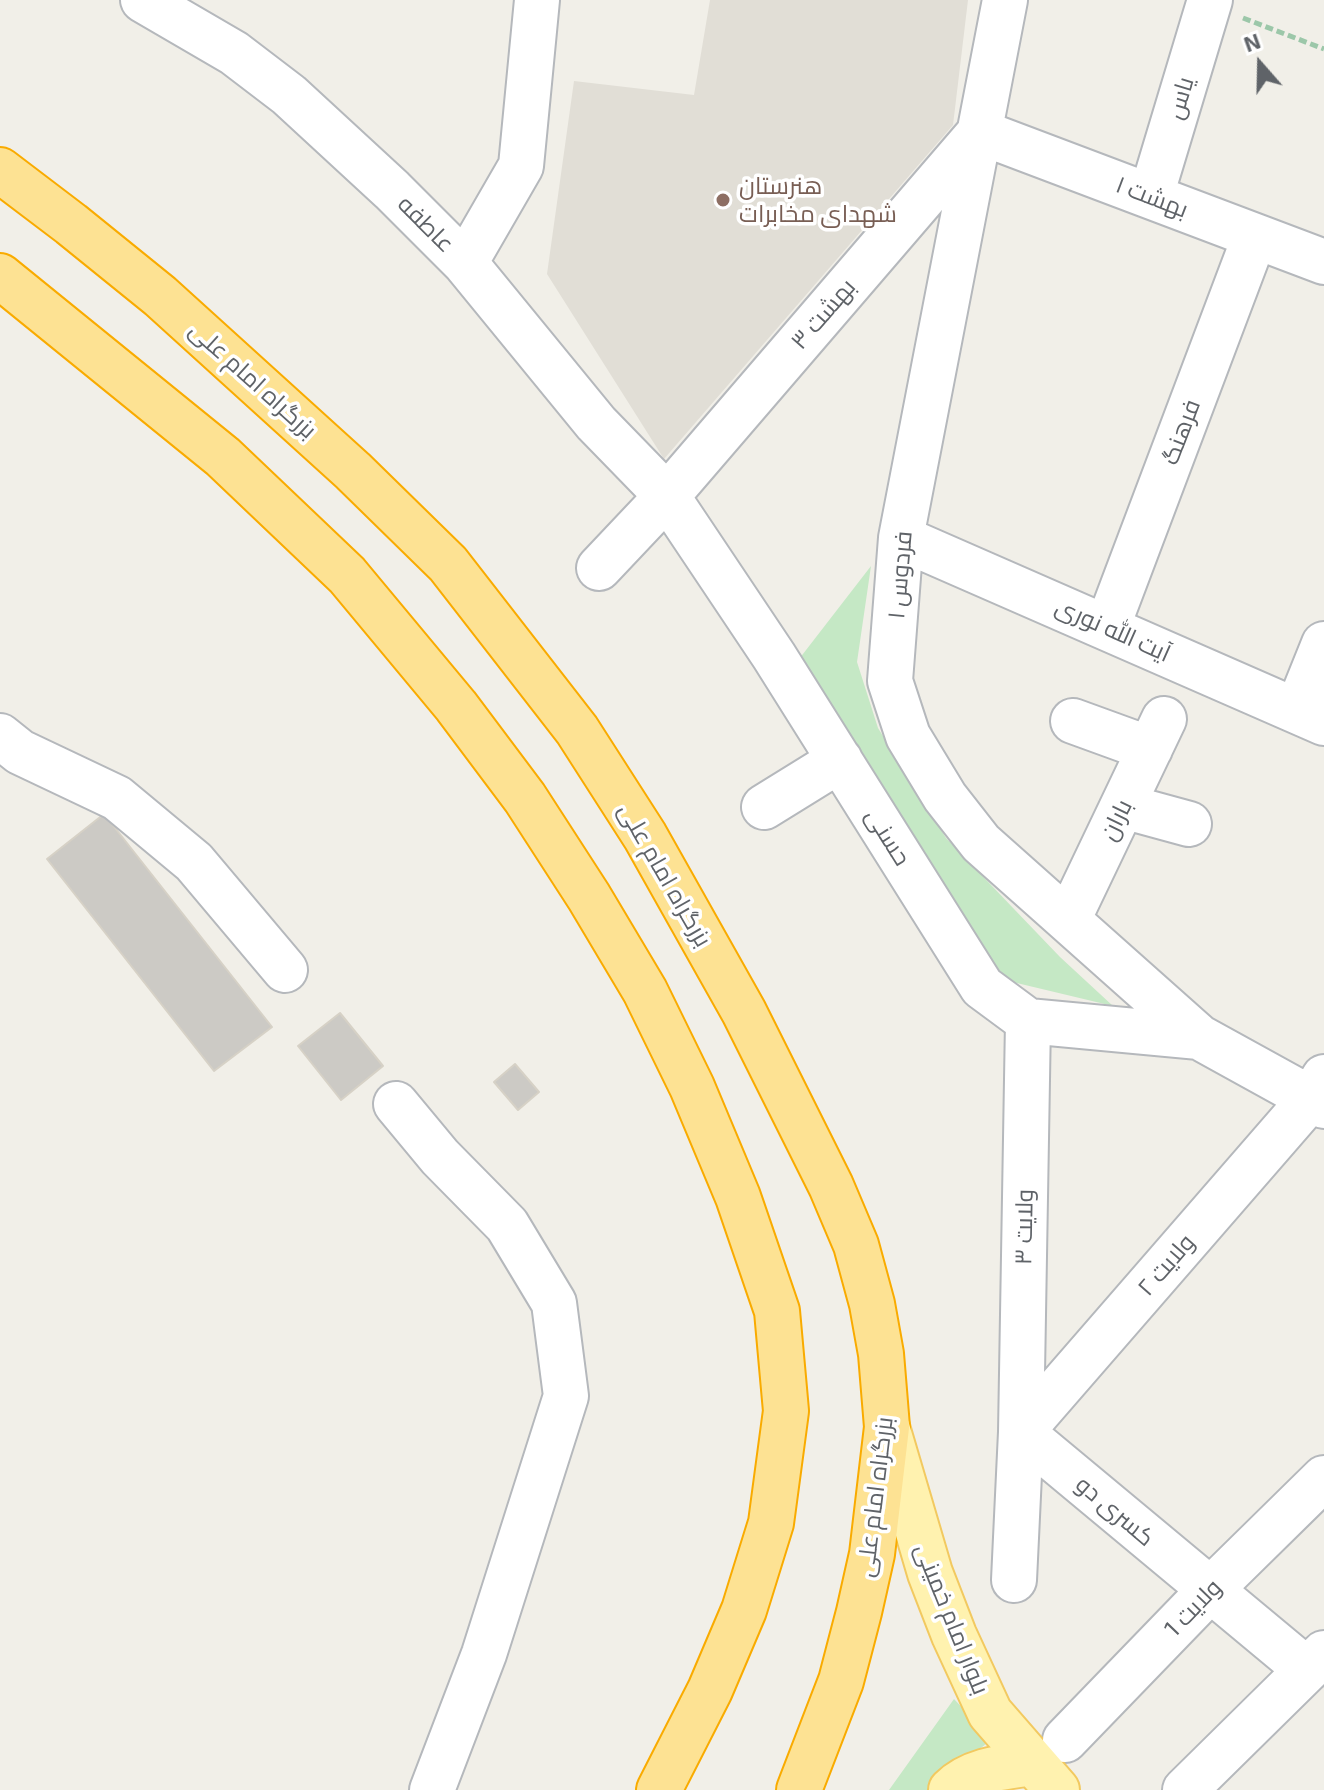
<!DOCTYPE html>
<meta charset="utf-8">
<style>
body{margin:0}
#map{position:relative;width:1324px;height:1790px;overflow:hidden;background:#f1efe8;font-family:"Exo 2",sans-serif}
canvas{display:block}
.north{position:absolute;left:1220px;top:24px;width:80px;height:80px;-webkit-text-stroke:6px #fff;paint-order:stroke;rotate:340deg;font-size:22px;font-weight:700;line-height:32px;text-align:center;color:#5f6368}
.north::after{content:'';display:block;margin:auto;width:28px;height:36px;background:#5f6368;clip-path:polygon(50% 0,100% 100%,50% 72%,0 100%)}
</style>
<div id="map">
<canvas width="1324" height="1790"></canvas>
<div class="north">N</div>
</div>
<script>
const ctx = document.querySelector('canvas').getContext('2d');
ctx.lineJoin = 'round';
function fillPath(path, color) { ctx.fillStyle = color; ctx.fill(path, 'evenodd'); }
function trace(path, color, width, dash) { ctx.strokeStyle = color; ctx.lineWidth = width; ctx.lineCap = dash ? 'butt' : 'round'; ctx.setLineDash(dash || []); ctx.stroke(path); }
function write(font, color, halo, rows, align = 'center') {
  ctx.font = font + ' "Exo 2",Cairo,sans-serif'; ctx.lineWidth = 7; ctx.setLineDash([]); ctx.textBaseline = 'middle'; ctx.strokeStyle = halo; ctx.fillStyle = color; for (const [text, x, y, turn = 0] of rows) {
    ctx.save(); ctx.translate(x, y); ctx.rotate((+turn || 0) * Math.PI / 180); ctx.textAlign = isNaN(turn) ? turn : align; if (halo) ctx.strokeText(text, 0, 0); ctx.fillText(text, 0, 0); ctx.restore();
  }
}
const education = new Path2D(`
 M710 0H968L953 125 664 459 547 274 574 81 694 95Z`);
const green = new Path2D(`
 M871 566 857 662 878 728 946 838 1060 957 1113 1006 1000 979 796 663Z
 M954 1699 992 1739 929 1790H889Z`);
const building = new Path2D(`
 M104 814 272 1027 214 1071 47 859Z
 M340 1013 383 1066 341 1100 298 1046Z
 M515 1064 539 1092 518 1110 494 1082Z`);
const path = new Path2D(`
 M1243 18 1324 49`);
const minor = new Path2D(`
 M143 0 234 53 289 95 392 190 465 263 596 423 667 496 774 656 982 987 1028 1021 1199 1037
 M1005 0 901 538 890 681 908 736 945 797 981 843 1199 1037 1324 1106
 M1151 196 1210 0
 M465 263 521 166 537 0
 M901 538 1324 723
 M599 568 667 496 980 132 1324 262
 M1107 628 1255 236
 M1297 711 1324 644
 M1073 721 1150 749
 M0 736 20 752 117 798 194 862 285 970
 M1123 806 1189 824
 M764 807 840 760
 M1068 920 1164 719
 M396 1104 440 1157 507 1225 554 1303 566 1396 484 1654 432 1790
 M1021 1432 1312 1097 1324 1077
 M1021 1432 1307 1670
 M1014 1580 1021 1432 1028 1021
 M1065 1740 1210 1590 1324 1478
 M1185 1790 1324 1653`);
const major = new Path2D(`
 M887 1427 930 1573 954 1635 990 1713 1057 1790
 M951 1790C972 1769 1005 1767 1033 1763`);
const highway = new Path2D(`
 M0 170 71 224 160 296 353 471 448 564 577 730 645 836 744 1012 831 1186 856 1245 872 1304 881 1354 887 1427 872 1554 859 1612 841 1681 799 1790
 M0 276 223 457 347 575 456 706 525 798 589 897 645 991 692 1087 738 1197 777 1311 786 1411 771 1523 744 1610 710 1690 659 1790`);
const markers = [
 [723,200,8,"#8d6e63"]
];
const streetNames = [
 ["یاس",1180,98,-73],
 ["بهشت ۱",1152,197,21],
 ["عاطفه",426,224,45],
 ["بهشت ۳",823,314,-49],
 ["بزرگراه امام علی",253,380,42],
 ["فرهنگ",1181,432,-69],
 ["فردوس ۱",900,575,-85],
 ["آیت الله نوری",1113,630,24],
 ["باران",1116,820,-64],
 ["حسنی",888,837,58],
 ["بزرگراه امام علی",665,875,60],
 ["ولایت ۳",1024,1227,-89],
 ["ولایت ۲",1166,1265,-49],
 ["بزرگراه امام علی",875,1497,-83],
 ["کسری دو",1115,1511,40],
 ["ولایت 1",1193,1608,-46],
 ["بلوار امام خمینی",952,1619,68]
];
const educationNames = [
 ["هنرستان",739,186],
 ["شهدای مخابرات",739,214]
];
fillPath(education, '#e1ded6');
fillPath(green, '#c5e8c5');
fillPath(building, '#cccac5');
trace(building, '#d6d1c6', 2);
trace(minor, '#b5b8bc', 48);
trace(major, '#f2c960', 48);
trace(highway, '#f9ab00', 48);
trace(path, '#9cc7a9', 5, [8, 4]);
trace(minor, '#fff', 44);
trace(major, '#fff2af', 44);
trace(highway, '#fde293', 44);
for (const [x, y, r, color] of markers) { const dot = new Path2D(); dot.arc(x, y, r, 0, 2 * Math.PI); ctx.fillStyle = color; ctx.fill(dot); trace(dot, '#fff', 3); }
write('24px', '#5f6368', '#fff', streetNames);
write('24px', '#785e54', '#fff', educationNames, 'left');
</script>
